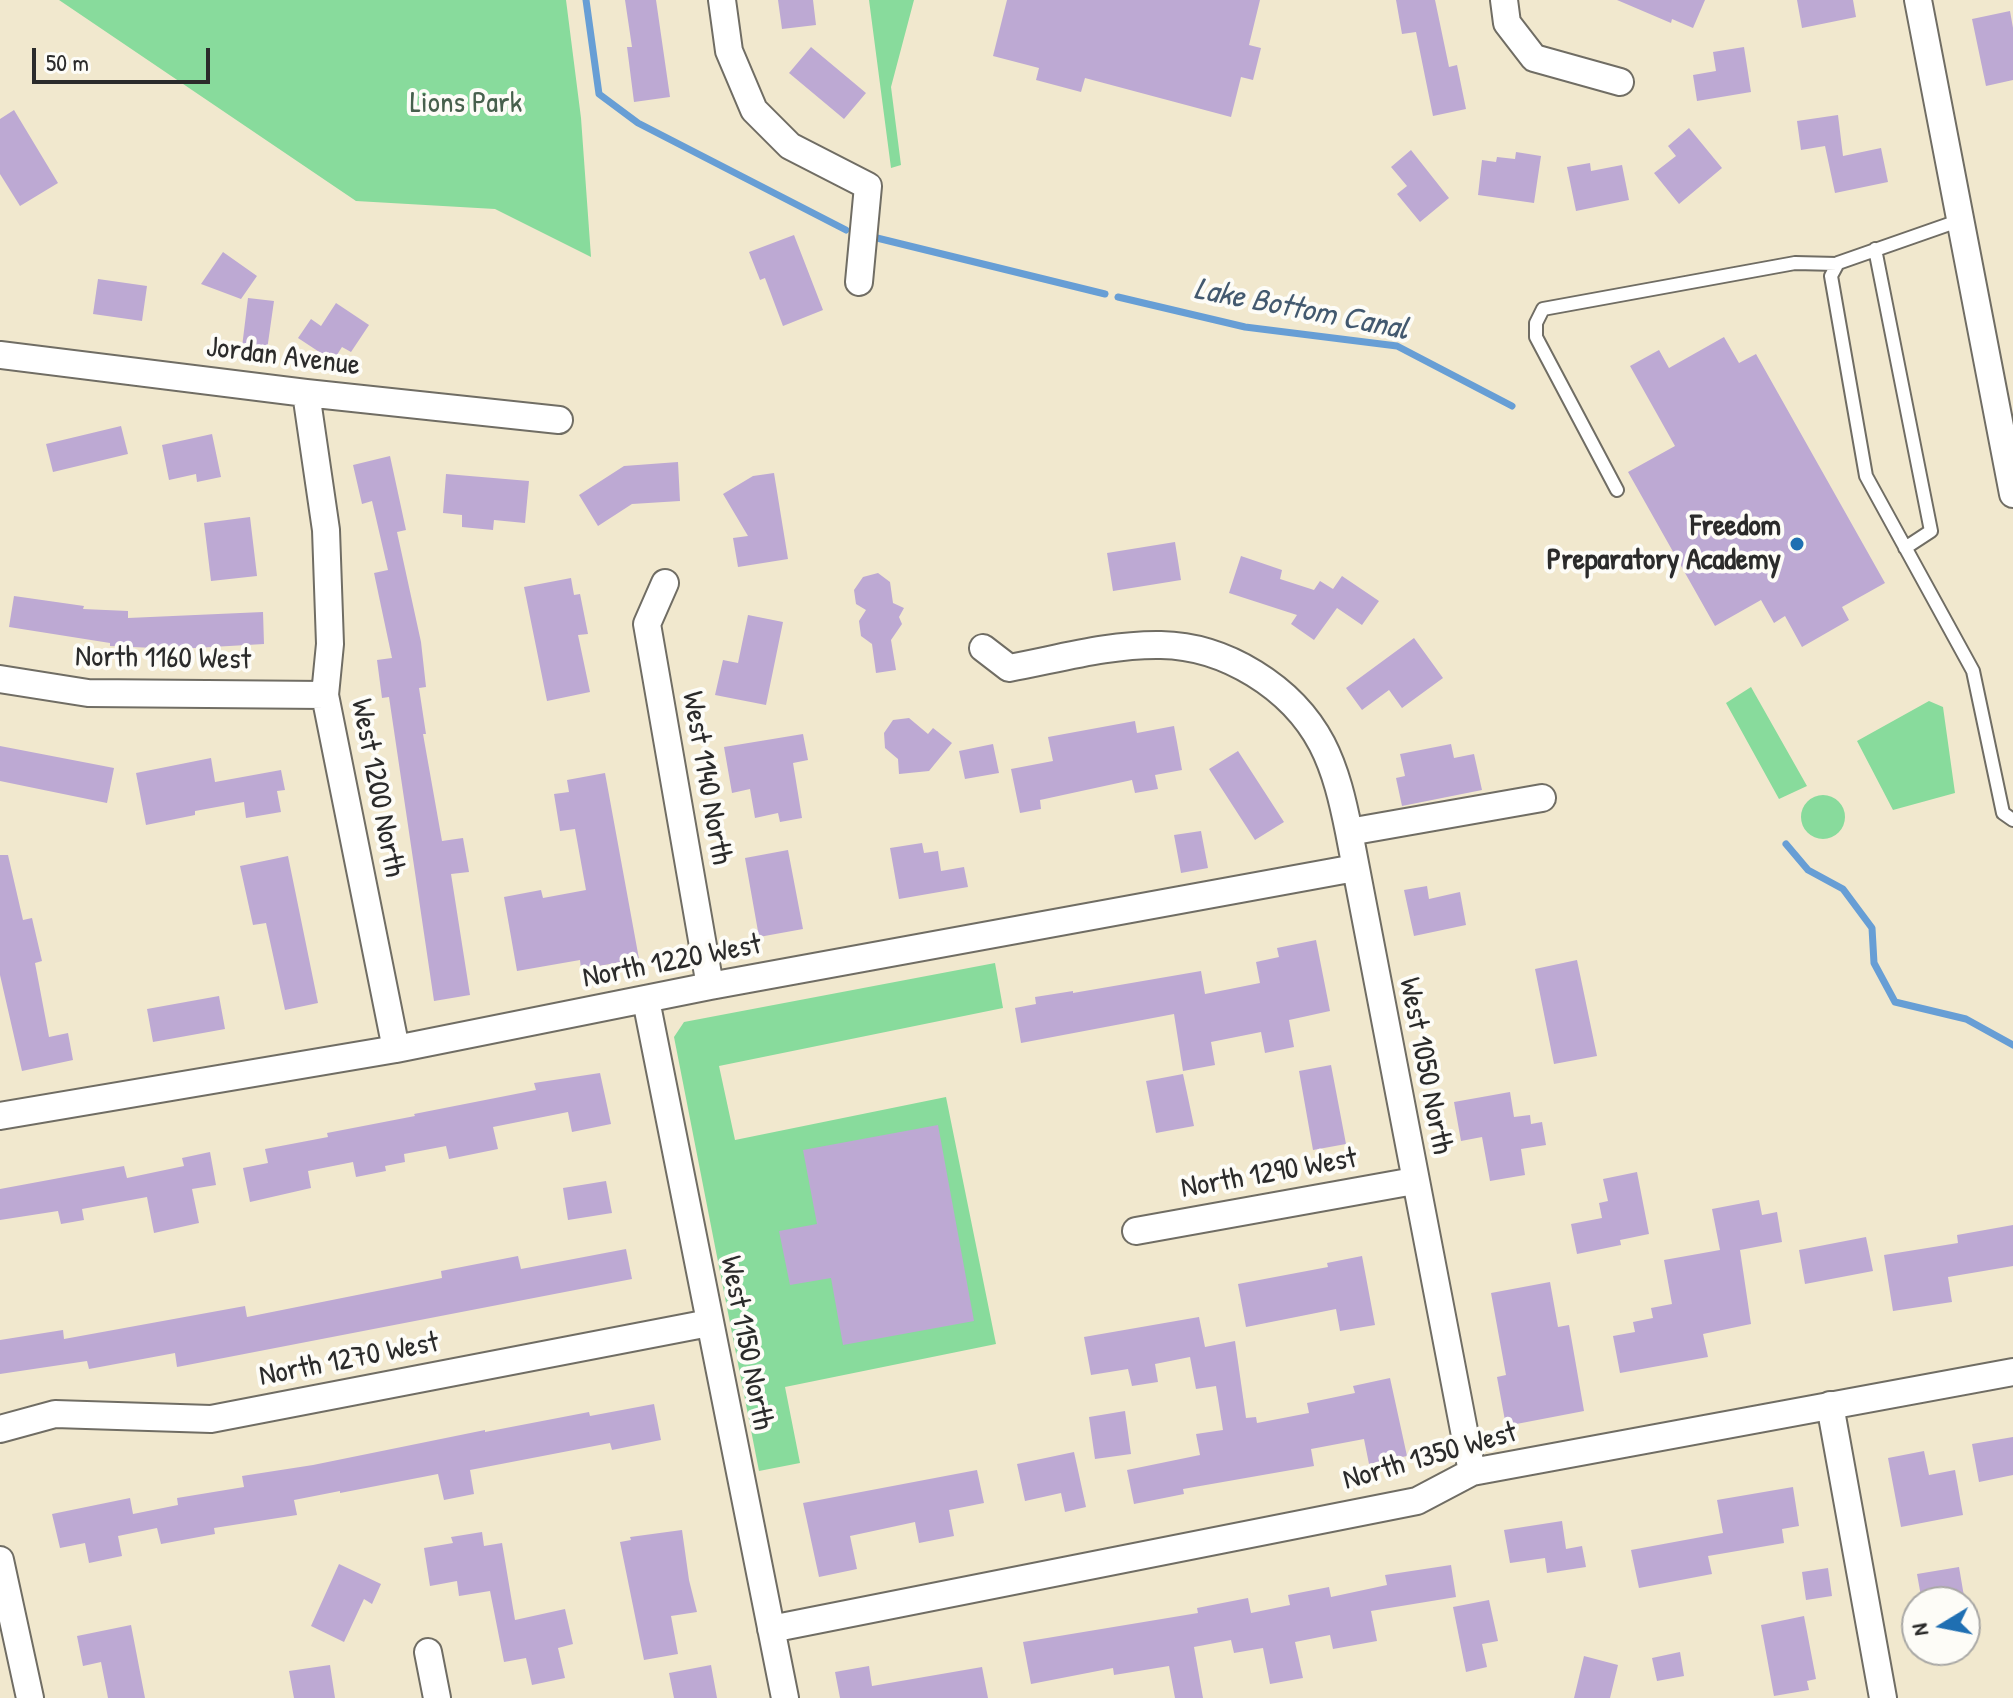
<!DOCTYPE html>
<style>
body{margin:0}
#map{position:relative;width:2013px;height:1698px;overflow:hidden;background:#f1e8ce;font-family:"Patrick Hand",sans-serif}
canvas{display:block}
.north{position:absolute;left:1901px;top:1586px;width:80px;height:80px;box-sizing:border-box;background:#fdfcf7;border:2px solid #a9a8a5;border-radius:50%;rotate:260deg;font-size:22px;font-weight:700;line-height:32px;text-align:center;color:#2b2b2b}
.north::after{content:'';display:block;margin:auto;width:28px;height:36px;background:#1f6fb2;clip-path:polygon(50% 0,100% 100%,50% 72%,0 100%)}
.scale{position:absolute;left:32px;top:48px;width:178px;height:36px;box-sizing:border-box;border:4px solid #2b2b2b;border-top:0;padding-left:10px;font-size:24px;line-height:28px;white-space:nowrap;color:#2b2b2b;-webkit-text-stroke:6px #fdfcf7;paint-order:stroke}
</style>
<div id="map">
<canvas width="2013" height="1698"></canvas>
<div class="north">N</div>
<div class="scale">50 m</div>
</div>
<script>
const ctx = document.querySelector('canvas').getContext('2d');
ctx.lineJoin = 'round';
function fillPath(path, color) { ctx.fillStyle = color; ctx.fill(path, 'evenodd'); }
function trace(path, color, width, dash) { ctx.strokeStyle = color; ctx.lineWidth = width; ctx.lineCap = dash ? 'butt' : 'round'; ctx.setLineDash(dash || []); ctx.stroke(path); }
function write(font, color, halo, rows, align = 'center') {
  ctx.font = font + ' "Patrick Hand",sans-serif'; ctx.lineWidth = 8; ctx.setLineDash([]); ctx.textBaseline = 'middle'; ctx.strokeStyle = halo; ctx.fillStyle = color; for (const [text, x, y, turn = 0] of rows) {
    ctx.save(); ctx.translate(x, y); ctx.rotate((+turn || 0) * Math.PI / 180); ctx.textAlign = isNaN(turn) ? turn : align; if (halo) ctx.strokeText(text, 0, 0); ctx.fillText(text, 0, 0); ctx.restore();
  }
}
const green = new Path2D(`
 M59 0H566L581 118 591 257 495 209 356 201Z
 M869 0H914L891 87 901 165 891 168Z
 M1751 687 1807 786 1779 799 1726 703Z
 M1929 701 1943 707 1955 793 1893 810 1857 741Z
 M1801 817a22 22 0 1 1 44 0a22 22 0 1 1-44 0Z
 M995 963 1003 1008 719 1066 735 1140 946 1097 996 1344 785 1387 800 1463 759 1471 674 1037 684 1022Z`);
const stream = new Path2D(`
 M586 0 599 94 638 123 846 230
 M877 238 1105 294
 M1118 297 1245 327 1397 346 1512 406
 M1786 844 1808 870 1843 889 1872 928 1874 963 1895 1002 1966 1019 2013 1045`);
const building = new Path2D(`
 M625 0H656L670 97 634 102 627 47H632Z
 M778 0H813L816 25 782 29Z
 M1007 0H1260L1249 45 1261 48 1253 80 1241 77 1231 117 1085 78 1081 92 1036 80 1039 68 993 56Z
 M1396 0H1435L1449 67 1457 65 1466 109 1433 116 1416 32 1402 34Z
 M1617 0H1705L1693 28 1672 19 1671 23Z
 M1797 0H1853L1856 17 1802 28Z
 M2010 11 2013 28V80L1986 86 1972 19Z
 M811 47 866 93 844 119 789 73Z
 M1744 47 1751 92 1697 101 1693 75 1716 71 1713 52Z
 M14 110 58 183 20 206 0 174V119Z
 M1838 115 1843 156 1881 148 1888 182 1835 193 1825 146 1801 150 1797 121Z
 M1689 128 1722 168 1679 204 1654 173 1676 156 1668 146Z
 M1411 150 1449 198 1420 222 1397 194 1407 186 1391 167Z
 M1516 152 1541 156 1534 203 1478 195 1482 160 1496 162 1497 157 1515 159Z
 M1590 163 1591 171 1622 165 1629 200 1576 211 1567 167Z
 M794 235 823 310 783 326 765 278 760 280 749 252Z
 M223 252 257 276 241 299 201 284Z
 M98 279 147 286 142 321 93 314Z
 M248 298 274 301 267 350 242 347Z
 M336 303 369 325 351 352 342 347 333 361 298 338 311 319 321 326Z
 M1724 337 1739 363 1756 354 1885 583 1842 607 1849 620 1802 647 1785 616 1774 623 1761 600 1715 626 1628 472 1675 446 1630 366 1659 350 1669 368Z
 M121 426 128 454 53 472 46 444Z
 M212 434 221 477 197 482 196 474 169 480 162 445Z
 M390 456 406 530 397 532 421 642 426 687 419 688 426 734H423L442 841 463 838 469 872 451 874 470 995 434 1001 389 697 382 698 377 660 392 658 374 573 388 570 372 501 362 504 353 465Z
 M678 462 680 501 632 504 598 526 579 495 624 466Z
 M774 473 788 559 738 567 733 538 748 536 723 494 753 476Z
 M446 474 529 481 525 523 494 520 493 530 462 527V515L443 513Z
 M250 517 257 576 211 581 204 523Z
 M1175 542 1181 580 1113 591 1107 553Z
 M1241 556 1282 570 1280 579 1314 590 1320 581 1333 589 1342 576 1379 601 1362 625 1337 608 1314 640 1291 624 1297 615 1229 593Z
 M878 573 890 582 893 603 904 608 899 617 902 624 891 640 896 670 876 673 872 644 861 636 859 621 866 610 856 604 854 590 863 577Z
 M571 578 574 595 580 594 588 634 578 635 590 692 547 701 524 587Z
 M14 596 84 606 83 609 128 611V618L263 612 264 644 177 649 110 646V643L9 627Z
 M748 615 783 622 766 705 715 695 723 660 738 663Z
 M1414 638 1443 678 1402 708 1389 690 1362 710 1346 688Z
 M909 718 928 734 933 728 952 743 929 771 899 774 898 759 885 748 884 733 893 720Z
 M1135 721 1137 733 1174 726 1182 770 1155 775 1158 789 1135 793 1132 780 1040 800 1041 809 1020 813 1011 769 1053 761 1048 737Z
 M803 734 808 760 793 763 802 818 780 822 778 813 755 818 750 789 732 793 724 747Z
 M993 744 999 773 965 779 959 751Z
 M1451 744 1454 758 1474 754 1482 790 1402 806 1396 778 1405 776 1400 754Z
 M0 746 114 768 107 803 0 781Z
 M1238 751 1284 822 1255 840 1209 769Z
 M211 758 215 782 281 770 285 790 277 791 281 812 246 818 244 802 195 811V815L146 825 136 773Z
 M605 773 639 959 581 969 580 960 517 971 504 897 541 890 543 898 586 890 575 829 560 831 554 794 569 792 567 780Z
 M1201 831 1208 868 1181 873 1174 835Z
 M922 843 924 853 938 851 941 871 964 867 968 887 899 899 890 848Z
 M788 850 803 929 759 937 745 858Z
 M0 855H8L23 920 32 918 42 961 35 963 49 1037 68 1033 73 1060 22 1071 0 975Z
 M288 856 318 1003 285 1010 266 923 253 925 240 866Z
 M1427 886 1429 899 1460 892 1466 925 1414 936 1404 890Z
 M1316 940 1330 1011 1289 1020 1294 1047 1265 1053 1261 1032 1211 1042 1215 1065 1183 1071 1174 1014 1021 1043 1015 1008 1036 1004 1035 997 1073 991V993L1201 971 1205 994 1260 983 1256 962 1279 957 1277 948Z
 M1577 960 1597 1056 1554 1064 1535 969Z
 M219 996 225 1029 153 1042 147 1009Z
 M1331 1065 1346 1144 1313 1150 1299 1071Z
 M600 1073 611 1124 572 1132 568 1112 493 1127 498 1149 449 1159 446 1146 404 1154 405 1162 385 1166 386 1171 356 1177 353 1162 308 1171 311 1188 250 1202 243 1168 268 1163 265 1149 328 1137 327 1133 415 1116 414 1114 536 1090 534 1083Z
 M1183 1074 1194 1126 1156 1133 1146 1081Z
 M1510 1092 1514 1117 1530 1115 1531 1124 1542 1122 1546 1145 1521 1149 1525 1175 1490 1181 1482 1137 1461 1141 1454 1102Z
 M938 1125 974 1321 843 1345 831 1278 790 1285 779 1231 817 1224 803 1150Z
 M210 1152 216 1185 192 1189 199 1223 154 1233 147 1197 82 1209 84 1220 61 1224 58 1211 0 1220V1189L124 1166 127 1178 184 1166 182 1158Z
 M1637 1172 1649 1234 1620 1240 1621 1245 1577 1254 1571 1224 1602 1218 1599 1203 1608 1201 1603 1179Z
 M606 1181 612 1213 568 1220 563 1188Z
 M1759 1200 1762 1215 1777 1212 1782 1242 1740 1250 1751 1324 1703 1334 1708 1357 1620 1373 1613 1336 1635 1332 1633 1322 1653 1318 1651 1308 1672 1304 1664 1260 1720 1250 1712 1209Z
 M2013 1225V1266L1948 1277 1952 1302 1893 1311 1884 1255 1958 1243 1957 1235Z
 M1866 1237 1873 1271 1805 1284 1799 1250Z
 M626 1249 632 1279 177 1367 175 1353 89 1369 87 1361 0 1374V1340L63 1330 64 1339 245 1306 247 1317 442 1278 441 1271 518 1256 521 1269Z
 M1362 1256 1375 1325 1340 1331 1336 1309 1246 1327 1238 1284 1328 1267 1327 1263Z
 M1550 1282 1558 1327 1569 1325 1584 1411 1506 1426 1497 1377 1506 1375 1491 1293Z
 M1199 1317 1205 1347 1235 1341 1246 1418 1256 1417 1257 1423 1309 1413 1307 1403 1355 1393 1353 1386 1390 1378 1407 1456 1369 1464 1364 1439 1311 1449 1314 1466 1183 1489 1184 1494 1134 1504 1127 1470 1200 1455 1196 1434 1223 1430 1216 1386 1196 1389 1190 1357 1155 1364 1158 1382 1132 1386 1128 1369 1091 1375 1084 1337Z
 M654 1404 661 1440 612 1450 610 1443 470 1470 474 1494 444 1500 438 1474 340 1493V1491L294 1500 297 1515 214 1528 215 1534 161 1544 157 1528 118 1536 122 1556 89 1563 85 1543 60 1548 52 1514 130 1498 133 1514 178 1505 177 1498 244 1487 242 1476 313 1465 485 1430V1432L589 1412 590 1416Z
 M1125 1411 1131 1454 1095 1459 1089 1417Z
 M2013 1437V1475L1979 1482 1972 1444Z
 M1924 1451 1929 1475 1955 1470 1963 1515 1901 1527 1888 1458Z
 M1074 1452 1086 1507 1065 1512 1061 1493 1025 1501 1017 1464Z
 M977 1470 984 1503 949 1510 954 1536 919 1543 915 1522 850 1536 857 1569 819 1577 803 1503Z
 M1793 1487 1799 1526 1782 1529 1784 1543 1708 1556 1712 1574 1639 1588 1631 1550 1723 1533 1717 1500Z
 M1562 1521 1566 1549 1582 1546 1586 1567 1547 1573 1545 1558 1510 1563 1504 1530Z
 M682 1530 689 1580 697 1612 671 1616 678 1654 644 1660 620 1542 631 1540 630 1537Z
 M482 1532 484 1546 502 1543 515 1620 565 1609 573 1644 558 1648 565 1678 532 1685 526 1658 504 1662 490 1591 459 1596 457 1581 430 1586 424 1548 453 1543 451 1537Z
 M339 1564 381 1584 372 1604 364 1599 344 1642 311 1626Z
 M1451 1565 1456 1597 1371 1611 1377 1641 1333 1649 1330 1635 1295 1642 1303 1678 1270 1684 1263 1648 1234 1653 1231 1640 1194 1647 1203 1698H1175L1169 1666 1114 1675 1113 1668 1031 1684 1023 1642 1198 1613 1197 1608 1248 1598 1251 1613 1290 1605 1288 1595 1329 1587 1331 1597 1387 1585 1385 1575Z
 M1959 1567 1965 1602H1922L1917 1574Z
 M1828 1568 1832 1596 1806 1600 1802 1572Z
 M1489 1600 1498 1641 1482 1644 1487 1667 1466 1672 1453 1607Z
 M1804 1616 1816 1679 1807 1681 1809 1690 1774 1696 1761 1625Z
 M131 1625 145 1698H108L101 1662 83 1666 77 1636Z
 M1680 1652 1684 1676 1657 1681 1652 1658Z
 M1584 1656 1618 1665 1610 1698H1574Z
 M330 1665 335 1698H294L289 1671Z
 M711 1665 717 1698H674L669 1673Z
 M869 1666 872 1686 982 1667 988 1698H840L835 1672Z`);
const lane = new Path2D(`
 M1961 220 1838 263 1831 276 1866 476 1973 671 2003 813 2013 820
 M1875 249 1931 531 1905 548
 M1617 490 1536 337V323L1543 309 1795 263 1837 264`);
const street = new Path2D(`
 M722 0 729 51 754 110 790 146 868 186 859 282
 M1504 0 1507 23 1534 58 1620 82
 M1918 0 2013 494
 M0 355 306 393 559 420
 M306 393 326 530 330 644 325 695 396 1049
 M665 583 647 624 710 986
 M983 648 1009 668C1058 659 1110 644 1161 645 1225 646 1292 687 1322 744 1336 771 1343 802 1349 832L1472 1472
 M0 679 88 693 325 695
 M1349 832 1542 798
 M646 1000 785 1698
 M0 1116 396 1049 710 986 1355 868
 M1136 1231 1414 1181
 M1830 1405 1883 1698
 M0 1429 55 1414 211 1419 709 1323
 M0 1560 30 1698
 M771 1629 1417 1501 1472 1472 2013 1372
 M428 1652 437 1698`);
const markers = [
 [1797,544,8,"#1f6fb2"]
];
const parkNames = [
 ["Lions Park",466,104]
];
const streetNames = [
 ["Jordan Avenue",283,357,7],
 ["North 1160 West",163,659,1],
 ["West 1140 North",706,778,80],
 ["West 1200 North",377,788,79],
 ["North 1220 West",672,962,-11],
 ["West 1050 North",1425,1066,79],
 ["North 1290 West",1269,1174,-10],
 ["West 1150 North",746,1343,79],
 ["North 1270 West",349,1360,-11],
 ["North 1350 West",1430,1457,-16]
];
const poiNames = [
 ["Freedom",1781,527],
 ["Preparatory Academy",1781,561]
];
const waterNames = [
 ["Lake Bottom Canal",1301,310,11]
];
fillPath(green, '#88db9c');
trace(stream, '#679ed5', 7);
fillPath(building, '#bda9d3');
trace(lane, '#706d64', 16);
trace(street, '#706d64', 30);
trace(lane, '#fff', 12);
trace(street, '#fff', 26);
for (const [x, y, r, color] of markers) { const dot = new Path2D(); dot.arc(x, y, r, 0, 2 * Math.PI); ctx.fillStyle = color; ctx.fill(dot); trace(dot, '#fdfcf7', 3); }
write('30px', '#47604d', '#fdfcf7', parkNames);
write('30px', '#2b2b2b', '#fdfcf7', streetNames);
write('bold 30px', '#2b2b2b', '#fdfcf7', poiNames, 'right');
write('italic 32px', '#43596f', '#fdfcf7', waterNames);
</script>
